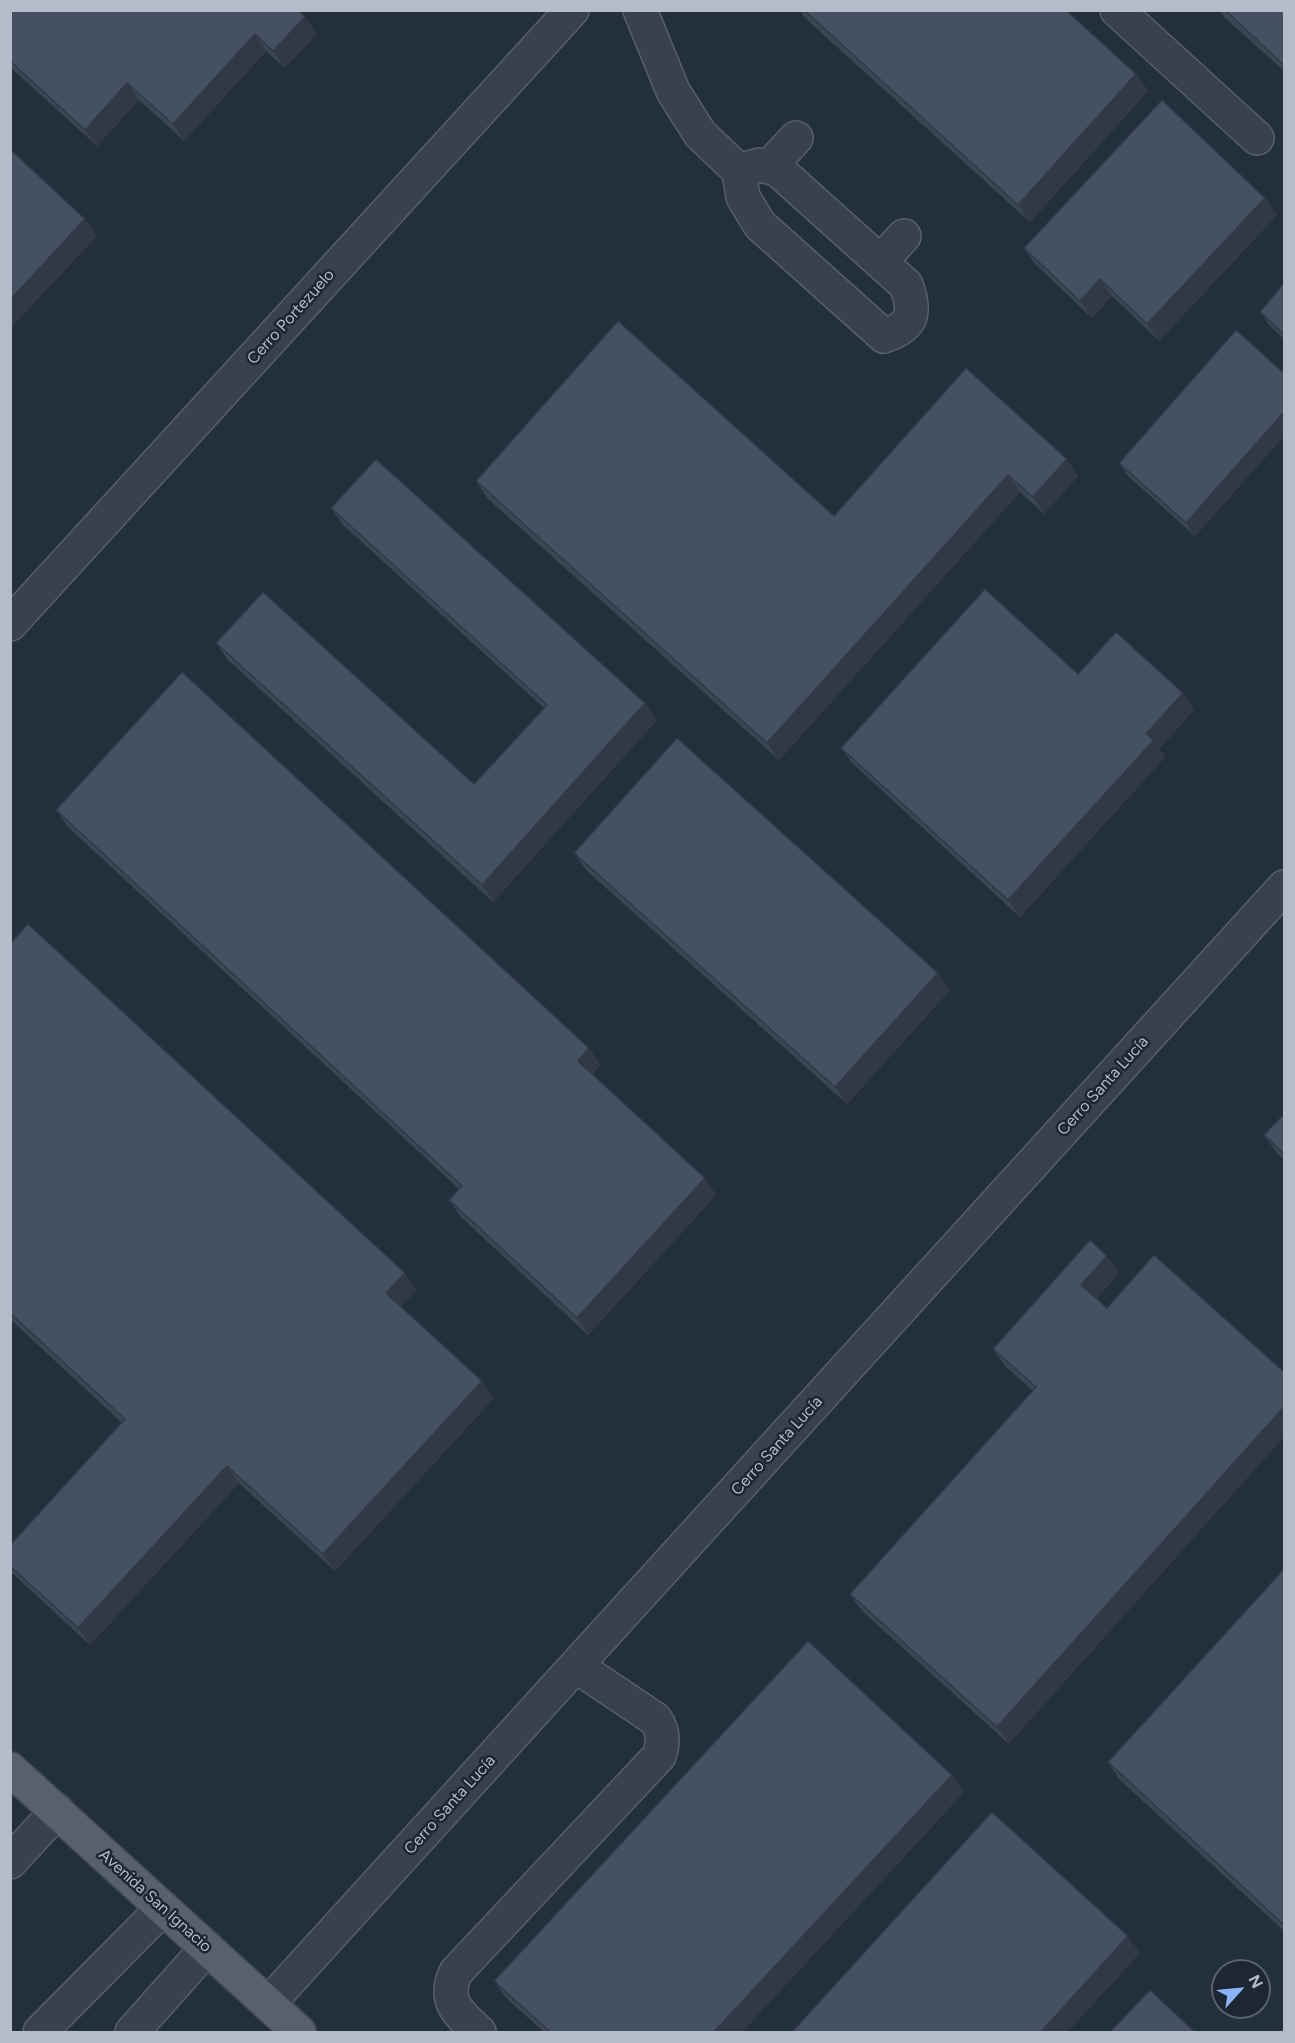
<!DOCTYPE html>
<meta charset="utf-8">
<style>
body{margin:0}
#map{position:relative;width:1295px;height:2043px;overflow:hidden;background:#242f3e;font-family:Figtree,sans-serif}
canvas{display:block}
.frame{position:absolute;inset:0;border:12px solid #b4bcc9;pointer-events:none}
.north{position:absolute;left:1211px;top:1959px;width:60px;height:60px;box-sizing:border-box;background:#1d2633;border:2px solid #59626f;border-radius:50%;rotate:63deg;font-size:16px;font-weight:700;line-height:24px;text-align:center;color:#b4bcc9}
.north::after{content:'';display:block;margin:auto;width:21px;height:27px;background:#8ab4f8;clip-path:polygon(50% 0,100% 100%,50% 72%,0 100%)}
</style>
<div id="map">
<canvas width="1295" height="2043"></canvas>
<div class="frame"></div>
<div class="north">N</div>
</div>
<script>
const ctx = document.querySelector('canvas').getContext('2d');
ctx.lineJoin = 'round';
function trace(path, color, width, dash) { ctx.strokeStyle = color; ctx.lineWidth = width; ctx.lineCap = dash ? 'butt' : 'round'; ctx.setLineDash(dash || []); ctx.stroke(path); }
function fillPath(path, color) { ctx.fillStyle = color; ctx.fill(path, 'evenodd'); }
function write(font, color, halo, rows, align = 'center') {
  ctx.font = font + ' Figtree,sans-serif'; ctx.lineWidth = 5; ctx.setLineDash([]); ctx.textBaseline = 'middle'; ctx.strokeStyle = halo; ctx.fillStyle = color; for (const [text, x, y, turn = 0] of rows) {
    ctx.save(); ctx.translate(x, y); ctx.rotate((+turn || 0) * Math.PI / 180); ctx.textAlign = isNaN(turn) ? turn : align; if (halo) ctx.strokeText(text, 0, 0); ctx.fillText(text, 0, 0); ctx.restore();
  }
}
const minor = new Path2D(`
 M640 10 673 91 700 134 739 171 743 197 760 225 884 336C914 326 916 312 906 285L777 169 759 165 739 171
 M1117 10 1257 138
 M769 167 796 138
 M880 262 904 236
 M10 624 572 10
 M10 1862 57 1811
 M268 2004 1284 887
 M40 2032 163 1908
 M132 2032 207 1948
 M479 2032C459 2014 442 2001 456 1972L659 1756C664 1742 664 1731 655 1719L576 1666`);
const major = new Path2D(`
 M10 1769 299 2032`);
const wall = new Path2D(`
 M10 10 317 34 285 68 266 51 184 141 139 100 97 146 10 67Z
 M800 10H1066L1136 74 1148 91 1030 222 805 18Z
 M1220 10H1284V71L1224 17Z
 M1265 198 1277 215 1159 341 1112 296 1092 318 1035 264 1024 248Z
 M1284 283V339L1269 325 1260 312Z
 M966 368 1078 476 1044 514 1020 492 779 760 487 498 476 481 834 516Z
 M1284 373V436L1195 536 1128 476 1119 463Z
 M331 508 657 720 493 902 228 660 216 643 474 784 544 708 343 525Z
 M1078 674 1194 710 1159 749 1165 757 1020 917 853 764 841 748Z
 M56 810 589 1048 600 1065 592 1074 705 1178 716 1195 588 1335 461 1217 449 1200 459 1189 68 827Z
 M574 853 950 990 847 1104 586 870Z
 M10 944 417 1290 401 1306 494 1398 335 1571 239 1483 90 1645 10 1571V1545L122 1423 10 1319Z
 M1284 1114V1160L1276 1152 1264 1135Z
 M1107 1256 1119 1273 1096 1299 1009 1744 862 1611 850 1594 1033 1391 1005 1366 993 1349Z
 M1284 1569V1931L1119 1779 1108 1762Z
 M964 1792 742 2032H544L506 1998 494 1981Z`);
const shadedWall = new Path2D(`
 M305 17 317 34 285 68 273 51Z
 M255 34 266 51 184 141 173 124Z
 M1136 74 1148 91 1030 222 1018 205Z
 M127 83 139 100 97 146 85 130Z
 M1265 198 1277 215 1159 341 1147 324Z
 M85 219 97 236 10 329V300Z
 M1100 279 1112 296 1092 318 1080 301Z
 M1284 412V436L1195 536 1186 523Z
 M1067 459 1078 476 1044 514 1033 497Z
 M1008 475 1020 492 779 760 767 743Z
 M1183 693 1194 710 1159 749 1165 757 1020 917 1008 900 1146 734Z
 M645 703 657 720 493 902 482 885Z
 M938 973 950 990 847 1104 835 1087Z
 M589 1048 600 1065 589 1077 578 1061Z
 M705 1178 716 1195 588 1335 577 1318Z
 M1107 1256 1119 1273 1093 1302 1081 1285Z
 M405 1273 417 1290 398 1309 386 1293Z
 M482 1381 494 1398 335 1571 323 1554Z
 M1284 1407V1437L1009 1744 997 1727Z
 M227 1466 239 1483 90 1645 78 1628Z
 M952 1775 964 1792 742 2032H714Z
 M1128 1936 1140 1953 1068 2032H1041Z`);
const building = new Path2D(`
 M10 10H298L305 17 273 51 255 34 173 124 127 83 85 130 10 61Z
 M804 10H1066L1136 74 1018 205Z
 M1225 10H1284V65Z
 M1162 100 1265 198 1147 324 1100 279 1080 301 1024 248Z
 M10 149 85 219 10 300Z
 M1284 283V334L1260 312Z
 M618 321 834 516 966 368 1067 459 1033 497 1008 475 767 743 476 481Z
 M1236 330 1284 373V412L1186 523 1119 463Z
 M376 459 645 703 482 885 216 643 263 592 474 784 547 705 331 508Z
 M985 589 1078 674 1116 632 1183 693 1146 734 1154 740 1008 900 841 748Z
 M182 672 589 1048 578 1061 705 1178 577 1318 449 1200 462 1186 56 810Z
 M677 738 938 973 835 1087 574 853Z
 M28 924 405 1273 386 1293 482 1381 323 1554 227 1466 78 1628 10 1566V1545L125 1419 10 1313V944Z
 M1284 1114V1154L1264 1135Z
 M1090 1240 1107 1256 1081 1285 1107 1308 1154 1255 1284 1372V1407L997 1727 850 1594 1036 1387 993 1349Z
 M1284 1569V1925L1108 1762Z
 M808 1641 952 1775 714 2032H550L494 1981Z
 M992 1812 1128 1936 1041 2032H792Z
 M1150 1990 1195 2032H1110Z`);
const streetNames = [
 ["Cerro Portezuelo",291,317,-48],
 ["Cerro Santa Lucía",1103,1086,-48],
 ["Cerro Santa Lucía",777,1446,-48],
 ["Cerro Santa Lucía",450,1805,-48],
 ["Avenida San Ignacio",155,1901,42]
];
trace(minor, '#565f6c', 36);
trace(major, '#414a57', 36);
trace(minor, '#38414e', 33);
trace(major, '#56606e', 33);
fillPath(wall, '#3b4654');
fillPath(shadedWall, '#303945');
fillPath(building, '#455162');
trace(building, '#303945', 1.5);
write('16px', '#b4bcc9', '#1d2633', streetNames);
</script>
